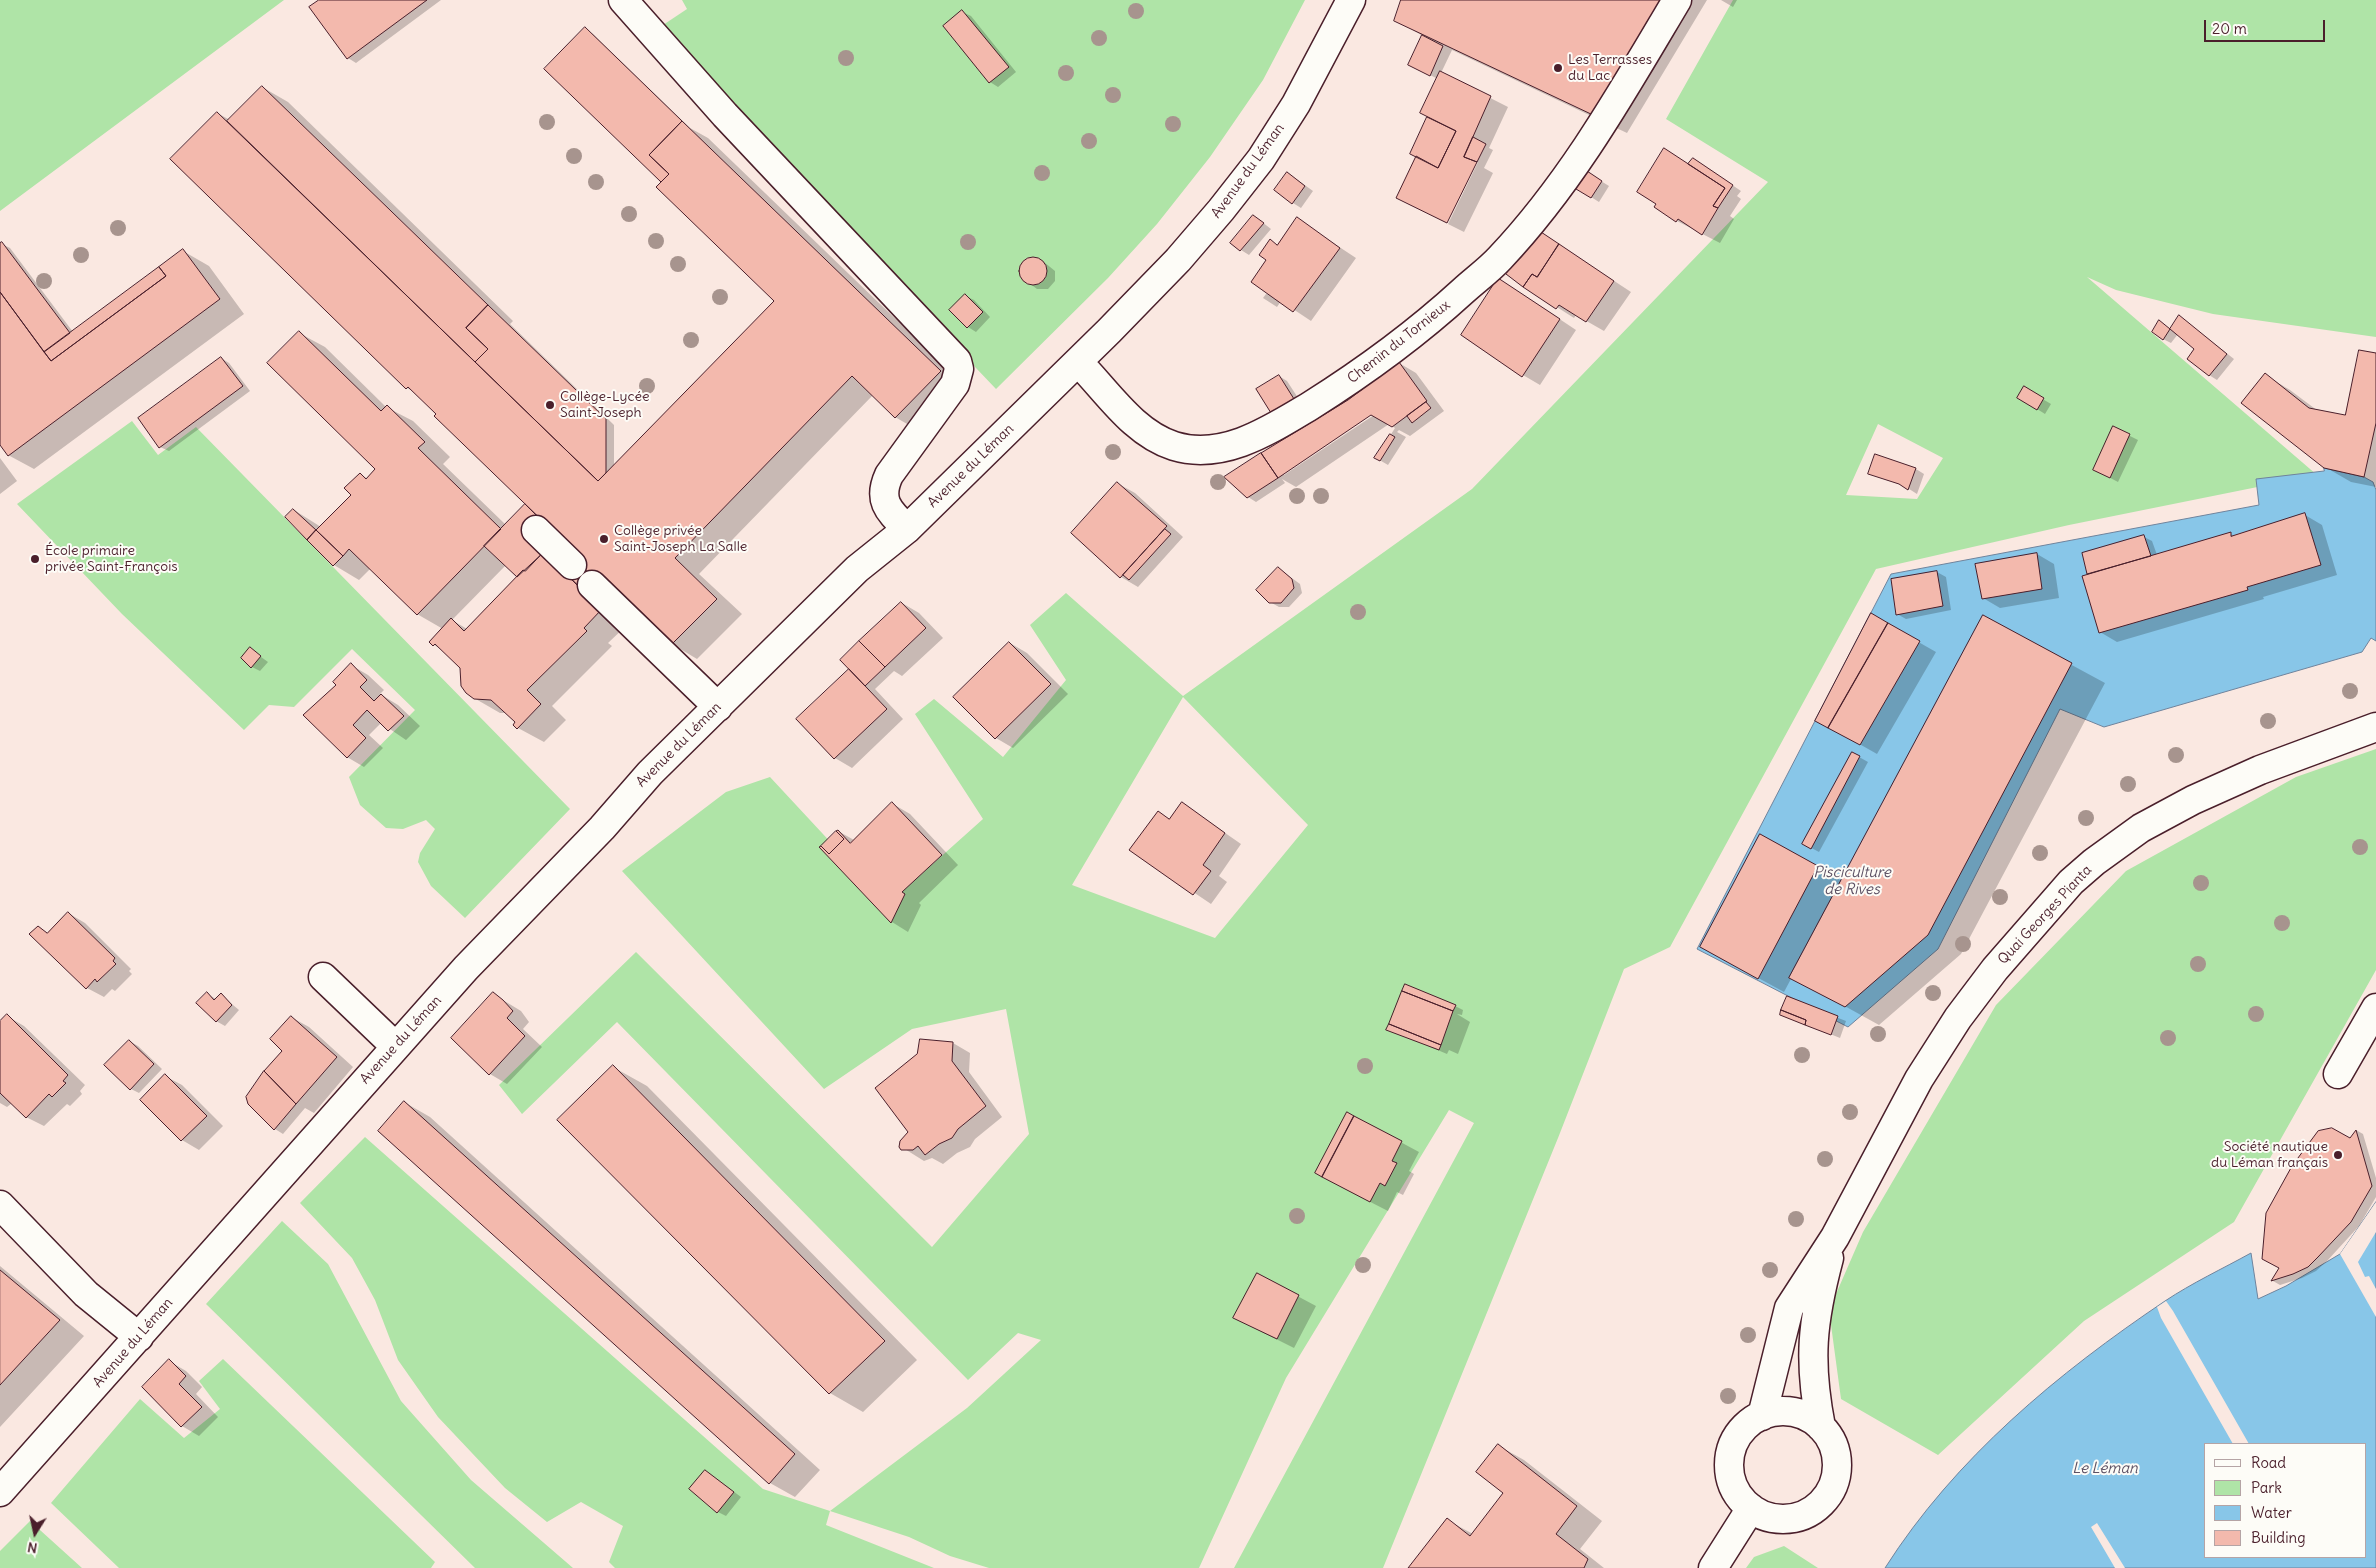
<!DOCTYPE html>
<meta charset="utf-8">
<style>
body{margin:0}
#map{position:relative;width:2376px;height:1568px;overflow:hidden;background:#fae8e1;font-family:Delius,sans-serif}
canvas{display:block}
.legend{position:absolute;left:2204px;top:1443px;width:162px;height:115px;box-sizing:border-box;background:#fdfcf7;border:1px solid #b5a4a5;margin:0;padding:6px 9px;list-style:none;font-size:15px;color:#4a1f2b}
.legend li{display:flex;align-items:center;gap:10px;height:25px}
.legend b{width:25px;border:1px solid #b5a4a5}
.north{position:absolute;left:10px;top:1508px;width:50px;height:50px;-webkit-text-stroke:4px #fdfcf7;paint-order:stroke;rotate:190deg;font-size:14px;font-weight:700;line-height:20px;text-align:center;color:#4a1f2b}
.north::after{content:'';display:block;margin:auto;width:18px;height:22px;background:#4a1f2b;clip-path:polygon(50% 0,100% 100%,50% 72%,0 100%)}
.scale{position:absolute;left:2204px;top:20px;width:121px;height:22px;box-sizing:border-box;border:2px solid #4a1f2b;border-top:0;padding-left:6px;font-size:15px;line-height:18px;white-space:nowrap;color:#4a1f2b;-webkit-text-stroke:4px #fdfcf7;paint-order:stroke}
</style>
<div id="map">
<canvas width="2376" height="1568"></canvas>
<ul class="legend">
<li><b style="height:6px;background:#fdfcf7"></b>Road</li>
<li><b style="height:14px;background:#afe4a7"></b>Park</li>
<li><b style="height:14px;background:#88c6e8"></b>Water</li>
<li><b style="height:14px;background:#f3b9ad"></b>Building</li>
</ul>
<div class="north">N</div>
<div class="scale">20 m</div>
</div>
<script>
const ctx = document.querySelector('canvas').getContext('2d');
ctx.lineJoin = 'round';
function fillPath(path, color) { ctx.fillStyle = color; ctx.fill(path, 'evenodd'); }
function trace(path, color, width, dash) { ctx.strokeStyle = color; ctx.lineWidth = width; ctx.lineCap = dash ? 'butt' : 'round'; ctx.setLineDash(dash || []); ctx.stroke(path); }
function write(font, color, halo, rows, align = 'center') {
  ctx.font = font + ' Delius,sans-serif'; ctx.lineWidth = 4; ctx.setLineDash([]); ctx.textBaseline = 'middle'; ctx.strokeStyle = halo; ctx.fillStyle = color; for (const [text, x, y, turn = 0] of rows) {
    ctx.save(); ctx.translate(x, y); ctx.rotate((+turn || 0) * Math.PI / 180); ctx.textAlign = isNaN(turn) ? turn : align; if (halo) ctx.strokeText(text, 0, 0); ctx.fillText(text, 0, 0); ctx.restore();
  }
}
const green = new Path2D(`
 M0 0H284L0 211Z
 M682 0H1305L1263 80 1210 157 1157 224 1108 278 996 389 734 114 663 25 687 9Z
 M1733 0H2376V337L2213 314 2116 290 2087 277 2317 475 2069 525 1876 569 1670 947 1624 969 1558 1138 1383 1568H1234L1474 1123 1449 1110 1286 1378 1199 1568H989L950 1556 909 1537 830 1511 826 1525 934 1568H615L609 1562 623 1526 581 1502 547 1522 505 1488 438 1417 398 1360 375 1300 352 1258 300 1203 365 1137 763 1489 830 1511 967 1408 1041 1340 1018 1333 968 1380 617 1022 522 1114 499 1085 636 952 932 1247 1029 1134 1006 1009 912 1029 824 1089 622 871 726 792 770 777 888 904 983 819 915 714 934 699 1003 757 1066 680 1030 625 1066 593 1183 696 1472 489 1768 182 1666 119ZM1878 424 1943 458 1917 499 1846 495ZM1183 697 1308 825 1215 938 1072 885Z
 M132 421 158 455 196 427 570 809 465 918 431 886 418 862 420 853 435 829 426 820 403 829 386 828 360 805 349 777 415 710 352 649 294 707 269 705 244 730 122 614 17 504Z
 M2376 749V970L2234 1222 2084 1321 1938 1455 1841 1399 1829 1310 1863 1232 1996 1005 2126 871 2296 777Z
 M282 1221 328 1264 401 1401 471 1480 573 1568H475L206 1304Z
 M223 1359 435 1562 431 1568H119L51 1503 140 1399 184 1438 220 1409 199 1381Z
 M30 1521 82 1568H0V1551Z
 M1784 1546 1818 1568H1746L1754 1557Z`);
const water = new Path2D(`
 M2324 468 2364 477 2373 482 2376 490V641L2371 638 2362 652 2104 727 2060 709 1938 949 1848 1027 1697 949 1891 574 2259 505 2256 479 2324 471Z
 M2376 1202V1568H1885C1955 1458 2058 1373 2165 1301 2192 1283 2222 1269 2251 1253L2258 1299 2286 1286 2340 1254ZM2205 1444H2365V1557H2205Z`);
const pier = new Path2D(`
 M2376 1202V1232L2358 1262 2365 1277 2369 1276 2376 1289V1317L2340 1254Z
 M2166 1301 2173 1311 2249 1444H2233L2161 1318 2157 1307Z
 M2097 1523 2125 1568H2115L2091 1527Z`);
const shadow = new Path2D(`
 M321 0H441L356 63 348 58Z
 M1402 0H1707L1627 133 1452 50 1441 73 1508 107 1489 148 1493 150 1484 168 1493 173 1464 232 1448 224 1478 162H1475L1446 223 1398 198 1417 157 1411 153 1428 116 1438 79 1418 69 1423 36 1395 20Z
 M1721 0H1737L1733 7Z
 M962 12 971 16 1016 72 998 87 990 82Z
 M585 29 593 34 690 128 708 138 965 386 921 432 895 417 873 395 699 574 742 614 697 659 672 644 627 625 608 643 612 646 552 706 566 720 544 742 518 728 516 722 507 713H500L474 698 461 668 442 650 434 645 443 629 417 614 371 568 359 580 334 565 294 510 321 527 352 495 360 474 368 479 377 469 299 333 325 347 386 407 413 421 450 457 443 464 506 525 527 504 438 414 416 393 407 388 172 159 217 113 230 120 262 87 288 102 513 321 510 324 614 425V467L776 301 662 182 546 69ZM506 565 518 577 467 629 452 620Z
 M1701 164 1741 191 1737 196 1741 199 1730 216 1734 219 1720 243 1677 221 1689 165Z
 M1288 173 1313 191 1301 208 1293 203Z
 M1596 178 1609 186 1599 202 1591 197Z
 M1297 219 1356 258 1311 321 1281 301 1277 307 1263 298 1266 294 1272 295 1278 246Z
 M1262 222 1271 229 1249 255 1241 250Z
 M2 244 10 248 73 332 183 251 209 266 244 314 34 469 8 455 0 443V245Z
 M1567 250 1631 292 1604 331 1576 315 1574 318 1524 286Z
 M1028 258H1039L1055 271V281L1048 289H1037L1020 276V265Z
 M1516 290 1576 330 1540 385 1523 375Z
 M966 296 974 300 990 317 976 332 968 327 951 310Z
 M2179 316 2234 359 2217 380 2209 375 2196 349 2178 334 2171 343 2163 339 2159 322 2171 329Z
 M2376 354V487L2351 482 2325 467 2265 375 2290 390 2318 411 2346 417Z
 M221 358 229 363 250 391 169 451 160 447Z
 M1399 363 1416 373 1444 411 1410 436 1399 430 1397 432 1406 437 1388 465 1376 458 1395 428 1389 424 1296 487 1282 479 1285 483 1256 502 1248 497 1349 401ZM1376 411 1377 413 1284 475V472Z
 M1279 376 1287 381 1302 404 1280 417 1272 412Z
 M2024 388 2051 404 2045 414 2018 397Z
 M2114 428 2138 440 2118 482 2095 470Z
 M0 458 17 481 0 494Z
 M1916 469 1924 474 1917 494 1906 487 1870 473Z
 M1117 483 1135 493 1183 537 1138 587 1121 577 1073 533Z
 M2305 515 2322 525 2337 575 2263 597 2264 599 2117 642 2100 632 2083 554 2144 537 2152 541 2157 555 2230 534 2235 536Z
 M2037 554 2054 564 2059 598 2000 608 1983 598Z
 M1278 568 1300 584 1302 593 1289 607H1279L1270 602Z
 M1937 572 1946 577 1951 610 1906 619 1897 614 1893 580Z
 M902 603 919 613 943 638 902 676 894 671 875 689 903 719 852 768 835 758 797 719 851 669Z
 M1871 615 1936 652 1877 754 1817 720Z
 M1983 617 2105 683 1961 954 1879 1025 1792 977 1784 992 1727 961 1761 836 1842 881Z
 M1010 643 1027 653 1068 694 1013 748 996 738 955 697Z
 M250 649 268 662 260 671 252 667Z
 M351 665 368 675 384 690 380 694 398 705 420 726 406 740 381 723 369 735 383 748 364 767 347 757 305 715 338 685Z
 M1852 753 1868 762 1819 852 1804 844Z
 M1182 803 1241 844 1219 876 1227 882 1211 904 1131 850 1158 813 1170 819Z
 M893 804 910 814 958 865 919 903 921 905 908 932 892 922 821 847 838 831 854 840Z
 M68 913 85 923 131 969 129 971 132 974 115 991 112 989 104 997 87 988 38 927 48 933Z
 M207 994 216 999 221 995 239 1010 225 1026 216 1021Z
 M493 994 521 1011 529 1022 523 1029 542 1047 507 1084 490 1074Z
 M1787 998 1846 1021 1840 1038 1781 1014Z
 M1455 1006 1463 1010 1462 1015 1457 1014 1470 1022 1458 1054 1449 1050 1447 1054 1388 1029Z
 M7 1016 24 1026 85 1085 80 1091 82 1094 70 1106 67 1104 44 1126 26 1117 12 1103 7 1107 0 1103V1023Z
 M291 1017 309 1027 353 1067 314 1113 305 1108 283 1134 275 1129 283 1051Z
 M921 1040 953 1043 970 1053 969 1072 1002 1117 975 1139 970 1147 957 1153 943 1164 932 1158 924 1161 900 1146 909 1132Z
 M129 1041 138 1046 162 1069 139 1093 131 1089Z
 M613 1067 647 1086 917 1360 863 1412 830 1393Z
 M165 1076 182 1085 223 1126 199 1150 182 1140Z
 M404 1102 430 1117 820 1470 795 1497 770 1483Z
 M1354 1117 1419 1152 1409 1171 1414 1174 1403 1195 1397 1192 1388 1211 1341 1187Z
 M2356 1130 2363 1134 2376 1178V1197L2359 1226 2327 1261 2316 1271 2302 1278 2280 1285 2273 1281Z
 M0 1266 84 1336 0 1427Z
 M1258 1275 1316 1306 1294 1348 1252 1327Z
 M169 1361 186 1371 202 1387 196 1394 218 1417 199 1436 182 1426 144 1387Z
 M1499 1446 1524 1460 1602 1521 1580 1549 1604 1568H1410L1447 1520 1473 1534 1505 1493Z
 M706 1471 741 1497 726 1516 718 1512Z`);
const building = new Path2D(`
 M319 0H427L347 59 309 7Z
 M1401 0H1663L1593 115 1394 21Z
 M962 10 1009 67 989 83 943 26Z
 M585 27 682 121 649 155 669 174 661 182 544 69Z
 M1422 35 1443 46 1430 76 1408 65Z
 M1440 71 1491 96 1464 157 1477 162 1447 223 1396 198 1416 156 1438 168 1456 131 1420 113Z
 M262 86 488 305 466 328 488 349 475 362 227 121Z
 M217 112 598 481 774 301 656 187 669 174 649 155 682 121 941 371 895 418 852 376 675 558 717 599 671 645 584 592 565 573 580 557 434 416 436 414 408 387 406 389 170 159Z
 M1427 117 1456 131 1438 168 1410 154Z
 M1473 137 1486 144 1477 162 1464 157Z
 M1664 148 1725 188 1713 206 1718 208 1702 235 1678 219 1676 222 1654 207 1656 204 1637 192Z
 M1693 158 1733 185 1718 208 1713 206 1725 188 1688 164Z
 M1587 171 1602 181 1591 198 1576 189Z
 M1287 172 1305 186 1292 204 1274 190Z
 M1253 215 1264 223 1240 251 1230 243Z
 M1297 217 1340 248 1293 312 1251 282 1266 260 1259 255 1270 239 1277 245Z
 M1541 232 1559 244 1537 277 1532 274 1523 287 1506 274Z
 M2 242 70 333 44 352 0 292V243Z
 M1559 244 1614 281 1586 322 1559 305 1556 309 1523 287 1532 274 1537 277Z
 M183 249 220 299 8 456 0 445V292L51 361 166 276 159 267Z
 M1019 271a14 14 0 1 1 28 0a14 14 0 1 1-28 0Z
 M159 267 166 276 51 361 44 352Z
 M1498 278 1560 319 1522 377 1461 335Z
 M965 294 983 312 967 328 949 310Z
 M488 305 606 419V473L598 481 475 362 488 349 466 328Z
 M2179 315 2227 354 2209 376 2187 359 2194 349 2170 329Z
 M2159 320 2170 329 2163 340 2152 332Z
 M299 331 381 411 387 405 425 442 418 448 501 529 417 615 349 549 343 556 316 530 351 495 344 488 360 473 366 479 375 469 267 363Z
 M2359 350 2376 353V423L2364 477 2324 468 2241 403 2265 373 2309 408 2345 415Z
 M221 357 243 386 159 448 138 418Z
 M1399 362 1427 401 1392 427 1371 415 1278 478 1261 453 1348 400Z
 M1279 375 1294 399 1271 413 1256 389Z
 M2024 386 2044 398 2037 410 2017 398Z
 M1426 402 1431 408 1412 423 1407 416Z
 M2113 426 2130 434 2110 478 2093 470Z
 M1390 434 1395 437 1380 461 1374 458Z
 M1261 453 1278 478 1247 498 1224 477Z
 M1875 454 1916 468 1908 490 1899 484 1868 474Z
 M1117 482 1167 526 1120 578 1071 533Z
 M525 504 541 520 544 552 517 577 484 546Z
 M293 509 316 530 307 540 285 517Z
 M2305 513 2321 565 2247 587 2248 590 2099 633 2082 576 2231 532V536Z
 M1165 529 1171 534 1129 580 1123 575Z
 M316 530 343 556 333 566 307 540Z
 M2144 535 2151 556 2087 574 2082 553Z
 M544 552 602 609 584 628 587 631 527 690 541 704 517 729 513 725 515 722 491 700 474 699 466 693 461 686 460 668 435 644 433 646 429 642 451 618 464 631 523 570 525 571Z
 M2037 553 2042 589 1982 599 1975 564Z
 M1278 567 1292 579 1294 588 1281 603H1269L1256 590Z
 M1937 571 1943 606 1896 615 1891 579Z
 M901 602 926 628 885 667 859 641Z
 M1871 613 1888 623 1828 728 1815 721Z
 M1983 615 2072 663 1928 935 1845 1007 1789 978Z
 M1888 623 1920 641 1860 745 1828 728Z
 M859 641 885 667 865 686 840 660Z
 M1009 642 1051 684 995 739 953 697Z
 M250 647 261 656 251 668 241 658Z
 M351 663 367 680 360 687 374 701 381 694 404 716 388 731 367 710 353 725 366 738 347 758 303 715 336 685 333 682Z
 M849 669 887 709 834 759 796 719Z
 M1852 752 1860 756 1811 849 1802 844Z
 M892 802 942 855 902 892 905 894 891 923 819 847 821 846 829 854 844 839 836 831 838 830 850 843Z
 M1182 802 1225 833 1203 865 1211 871 1193 895 1129 850 1158 811 1169 819Z
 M836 831 844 839 829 854 821 846Z
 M1760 834 1818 866 1758 979 1700 947Z
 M68 912 115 958 113 961 116 964 97 982 95 979 86 989 29 934 38 926 47 933Z
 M1405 984 1456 1005 1453 1011 1402 991Z
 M1402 991 1453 1011 1441 1045 1389 1024Z
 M207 992 214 1000 221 993 232 1005 216 1022 196 1003Z
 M493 992 503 1000 513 1011 507 1018 525 1036 489 1075 451 1038Z
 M1787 996 1838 1016 1831 1035 1805 1025 1806 1020 1781 1010Z
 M1781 1010 1806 1020 1805 1025 1780 1015Z
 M7 1014 68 1075 63 1081 66 1083 52 1097 49 1094 26 1118 0 1093V1021Z
 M291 1016 337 1057 296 1104 264 1071 282 1051 270 1039Z
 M1389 1024 1441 1045 1439 1050 1386 1030Z
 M920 1039 953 1042 952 1061 986 1106 958 1129 952 1138 939 1144 925 1155 918 1146 913 1150H901L899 1147 900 1141 908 1132 875 1088 917 1054Z
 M129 1040 154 1064 130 1090 104 1065Z
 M613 1065 885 1341 829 1394 557 1120Z
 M264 1071 296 1104 274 1130 248 1104 246 1097Z
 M165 1074 207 1116 181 1141 140 1100Z
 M404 1101 795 1454 769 1484 378 1131Z
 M1347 1112 1354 1116 1322 1177 1315 1173Z
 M1354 1116 1402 1141 1392 1161 1397 1163 1385 1186 1380 1183 1370 1202 1322 1177Z
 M2332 1128 2350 1138 2356 1130 2372 1186 2351 1222 2318 1257 2308 1267 2293 1274 2271 1281 2279 1268 2262 1259 2266 1213 2292 1166 2318 1131Z
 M0 1270 60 1320 0 1385Z
 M1257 1273 1299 1295 1277 1339 1233 1318Z
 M169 1359 186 1376 179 1384 202 1407 181 1427 142 1387Z
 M1498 1444 1577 1506 1556 1534 1588 1559 1584 1568H1408L1447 1518 1470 1536 1503 1493 1476 1472Z
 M705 1470 734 1492 717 1513 689 1489Z`);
const minor = new Path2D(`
 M623 0 725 115 957 361 959 369 955 384 889 475C877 501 889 511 907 529
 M1078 362C1107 391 1133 433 1174 446 1223 461 1270 430 1310 406 1364 372 1416 334 1463 291 1475 280 1489 270 1500 258 1572 182 1624 89 1677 0
 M536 530 572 565
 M592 585 718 707
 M323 977 395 1046
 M2338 1074 2376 1008
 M0 1205 86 1294 139 1337
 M1729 1465a54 54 0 1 1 108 0a54 54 0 1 1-108 0Z
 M1762 1416 1789 1308 1835 1237 1919 1079 1958 1018 1995 969 2071 882 2094 862 2141 828 2193 800 2260 770 2376 727
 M1821 1427C1808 1361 1812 1322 1829 1258
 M0 1492 466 968 602 828 650 773 857 569 907 529 1109 331 1178 260 1221 210 1261 159 1296 104 1351 0
 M1713 1568 1751 1508`);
const trees = [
 [1136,11],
 [1099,38],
 [846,58],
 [1066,73],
 [1113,95],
 [547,122],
 [1173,124],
 [1089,141],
 [574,156],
 [1042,173],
 [596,182],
 [629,214],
 [118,228],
 [656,241],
 [968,242],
 [81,255],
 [678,264],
 [44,281],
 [720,297],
 [691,340],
 [647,386],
 [1113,452],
 [1218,482],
 [1297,496],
 [1321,496],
 [1358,612],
 [2350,691],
 [2268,721],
 [2176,755],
 [2128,784],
 [2086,818],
 [2360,847],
 [2040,853],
 [2201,883],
 [2000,897],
 [2282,923],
 [1963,944],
 [2198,964],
 [1933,993],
 [2256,1014],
 [1878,1034],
 [2168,1038],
 [1802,1055],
 [1365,1066],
 [1850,1112],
 [1825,1159],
 [1297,1216],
 [1796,1219],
 [1363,1265],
 [1770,1270],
 [1748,1335],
 [1728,1396]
];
const markers = [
 [1558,68,5,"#4a1f2b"],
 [550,405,5,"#4a1f2b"],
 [604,539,5,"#4a1f2b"],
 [35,559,5,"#4a1f2b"],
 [2338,1155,5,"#4a1f2b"]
];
const poiNames = [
 ["Les Terrasses",1568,60],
 ["du Lac",1568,76],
 ["Collège-Lycée",560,397],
 ["Saint-Joseph",560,413],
 ["Collège privée",614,531],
 ["Saint-Joseph La Salle",614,547],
 ["École primaire",45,551],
 ["privée Saint-François",45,567],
 ["Société nautique",2328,1147,"right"],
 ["du Léman français",2328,1163,"right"]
];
const streetNames = [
 ["Avenue du Léman",1248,171,-54],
 ["Chemin du Tornieux",1399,342,-38],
 ["Avenue du Léman",971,466,-44],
 ["Avenue du Léman",679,745,-45],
 ["Quai Georges Pianta",2045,915,-47],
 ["Avenue du Léman",401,1040,-48],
 ["Avenue du Léman",133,1343,-49]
];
const waterNames = [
 ["Pisciculture",1852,873],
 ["de Rives",1852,890],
 ["Le Léman",2105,1469]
];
fillPath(green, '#afe4a7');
fillPath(water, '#88c6e8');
trace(water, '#6f839c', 1);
fillPath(pier, '#fae8e1');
fillPath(shadow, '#0003');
fillPath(building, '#f3b9ad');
trace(building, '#4a1f2b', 1);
trace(minor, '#4a1f2b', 31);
trace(minor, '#fdfcf7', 28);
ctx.fillStyle = '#a7948e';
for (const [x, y] of trees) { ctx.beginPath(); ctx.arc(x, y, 8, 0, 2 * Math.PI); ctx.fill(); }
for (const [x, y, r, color] of markers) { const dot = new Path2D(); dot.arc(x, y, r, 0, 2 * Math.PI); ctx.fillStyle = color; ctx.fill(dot); trace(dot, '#fdfcf7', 2); }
write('14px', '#4a1f2b', '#fdfcf7', poiNames, 'left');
write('14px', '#4a1f2b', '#fdfcf7', streetNames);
write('italic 15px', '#5d5164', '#fdfcf7', waterNames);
</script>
